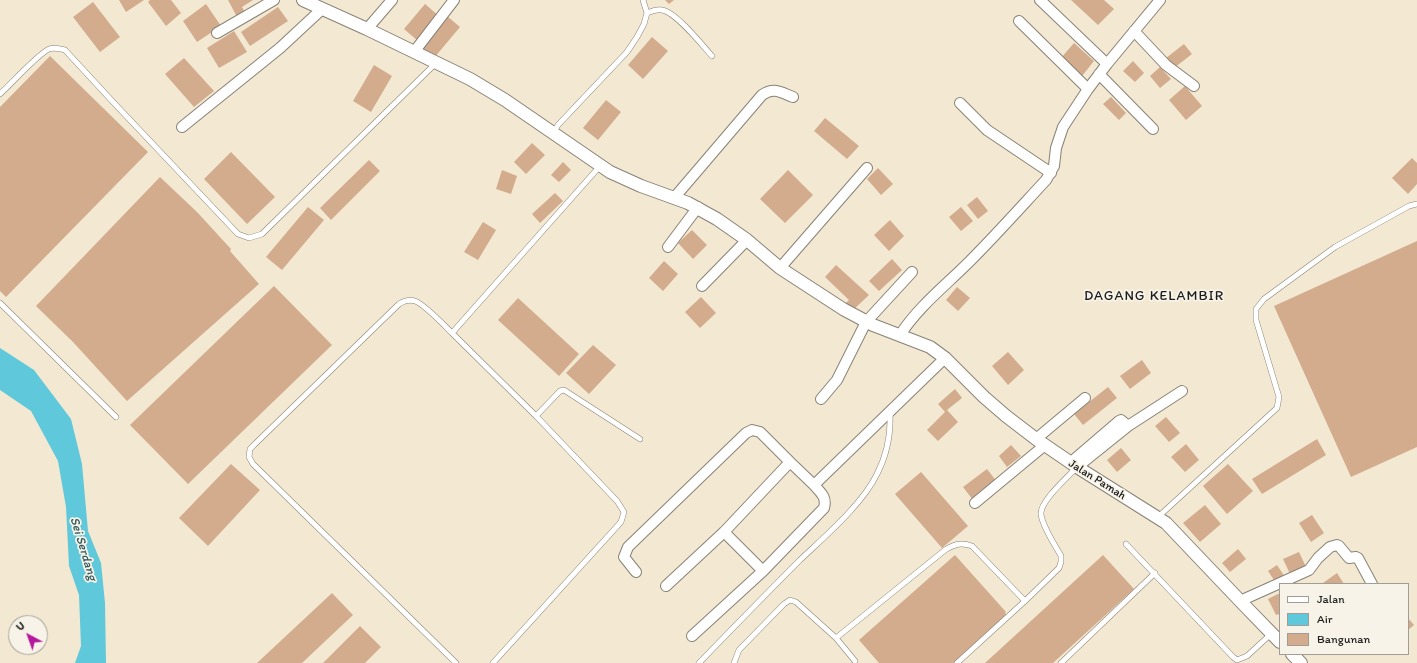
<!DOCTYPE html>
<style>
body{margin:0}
#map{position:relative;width:1417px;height:663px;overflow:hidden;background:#f3e8d1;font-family:Itim,sans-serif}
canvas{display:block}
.legend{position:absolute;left:1279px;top:583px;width:130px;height:72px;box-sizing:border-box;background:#f7f3e8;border:1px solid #9f9d96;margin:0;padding:5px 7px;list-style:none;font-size:12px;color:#1c1c1c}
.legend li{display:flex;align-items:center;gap:8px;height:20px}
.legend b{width:20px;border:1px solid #9f9d96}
.north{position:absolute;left:8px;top:615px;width:40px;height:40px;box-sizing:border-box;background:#f7f3e8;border:1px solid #9f9d96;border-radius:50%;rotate:319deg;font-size:11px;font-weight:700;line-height:16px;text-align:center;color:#1c1c1c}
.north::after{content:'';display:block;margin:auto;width:14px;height:18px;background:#b5179e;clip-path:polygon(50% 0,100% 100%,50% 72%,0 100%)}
</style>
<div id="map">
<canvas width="1417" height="663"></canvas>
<ul class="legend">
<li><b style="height:5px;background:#fff"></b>Jalan</li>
<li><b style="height:11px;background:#5fc8da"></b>Air</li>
<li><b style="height:11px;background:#d3ac8e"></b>Bangunan</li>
</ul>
<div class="north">U</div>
</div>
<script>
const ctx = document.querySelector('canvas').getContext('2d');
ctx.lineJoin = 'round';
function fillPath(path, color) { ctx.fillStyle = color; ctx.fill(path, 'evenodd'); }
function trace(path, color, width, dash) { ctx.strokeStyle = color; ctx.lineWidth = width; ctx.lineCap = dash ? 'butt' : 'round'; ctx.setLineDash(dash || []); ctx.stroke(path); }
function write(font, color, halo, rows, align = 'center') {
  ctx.font = font + ' Itim,sans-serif'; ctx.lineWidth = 3.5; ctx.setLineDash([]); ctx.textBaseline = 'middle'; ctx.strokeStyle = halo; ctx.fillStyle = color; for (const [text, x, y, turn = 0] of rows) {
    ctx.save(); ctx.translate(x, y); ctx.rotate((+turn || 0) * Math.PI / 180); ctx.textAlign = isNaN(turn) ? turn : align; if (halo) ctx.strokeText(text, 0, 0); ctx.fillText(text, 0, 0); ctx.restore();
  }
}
const water = new Path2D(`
 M0 348 34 370 71 419 82 464 88 531 101 563 105 603 106 663H75L81 646 79 595 69 566 66 507 58 461 31 411 0 390Z`);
const building = new Path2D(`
 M119 0H144L126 12Z
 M150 0H171L181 13 166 26 148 2Z
 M228 0H253L242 7 245 12 237 17Z
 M665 0H674L669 4Z
 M1071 0H1104L1114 9 1098 25Z
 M93 2 120 37 100 52 73 17Z
 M206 4 221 26 197 42 183 21Z
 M425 4 439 16 418 41 404 29Z
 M278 7 288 21 250 46 241 32Z
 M447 16 460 27 434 58 421 48Z
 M234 31 247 52 219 68 207 48Z
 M652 37 668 51 643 79 628 65Z
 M1074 43 1094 61 1082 76 1061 58Z
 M1184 44 1192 54 1174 68 1166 58Z
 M50 56 148 152 6 297 0 291V107Z
 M184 58 214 91 194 107 165 74Z
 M1133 61 1144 73 1135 82 1123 71Z
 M374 65 392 76 371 112 353 101Z
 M1160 67 1171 79 1160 88 1150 76Z
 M1185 86 1202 106 1186 120 1169 100Z
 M1111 97 1126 113 1119 120 1103 104Z
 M606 100 621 112 598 140 583 128Z
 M825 118 859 146 847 159 814 131Z
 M532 143 545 155 526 174 514 162Z
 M231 152 275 197 247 224 204 179Z
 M1412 158 1417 163V184L1408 194 1392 178Z
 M369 160 380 171 331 220 320 208Z
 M563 162 571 170 559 182 551 175Z
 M878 168 893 184 881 195 867 179Z
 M502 170 517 176 511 194 496 189Z
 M788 170 813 195 785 223 760 199Z
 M160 177 197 212 231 249 230 251 259 284 127 401 73 342 36 306Z
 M555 193 563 201 540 223 532 214Z
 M977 197 988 211 978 219 967 205Z
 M308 207 324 220 282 270 266 257Z
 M961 207 973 221 961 231 949 217Z
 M890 220 904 236 889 251 874 235Z
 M483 222 496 230 478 260 464 252Z
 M692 230 707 245 693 259 678 243Z
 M1417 241V447L1351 477 1274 306Z
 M892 259 902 270 879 291 869 281Z
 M664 261 678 274 663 291 649 278Z
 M836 265 869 295 852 311 845 304 849 300 825 277Z
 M274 286 332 345 188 484 130 425Z
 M957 287 970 298 958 311 946 300Z
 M701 297 716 313 700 328 685 312Z
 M518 298 579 354 559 376 498 320Z
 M593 345 616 365 589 394 566 373Z
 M1008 352 1024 370 1008 385 992 366Z
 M1142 360 1151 373 1130 389 1120 376Z
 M1108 387 1117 398 1083 425 1074 414Z
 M955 389 962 398 947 410 958 422 938 441 927 430 945 412 938 404Z
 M1166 417 1180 433 1169 442 1155 426Z
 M1317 439 1326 455 1262 494 1252 479Z
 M1186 444 1199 460 1185 472 1171 457Z
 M1011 445 1021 456 1007 467 999 456Z
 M1121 448 1131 460 1117 472 1107 460Z
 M231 464 260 490 208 546 179 518Z
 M1228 464 1253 491 1227 514 1203 486Z
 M987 469 997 482 973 500 963 487Z
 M921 472 968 526 942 548 895 494Z
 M1205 505 1221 524 1200 542 1183 523Z
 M1312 515 1324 533 1311 542 1299 523Z
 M1238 549 1246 559 1230 572 1222 563Z
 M1299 552 1307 569 1291 576 1283 559Z
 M955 555 1006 612 1005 613 1008 617 953 663H879L859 640Z
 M1103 555 1134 589 1053 663H985Z
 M1277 565 1285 577 1276 583 1268 571Z
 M1337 573 1344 584H1324L1323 583Z
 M332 593 353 615 302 663H257Z
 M1280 593V614L1276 615 1268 599Z
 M1408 618 1414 625 1408 630Z
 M360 626 381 647 365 663H323Z`);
const service = new Path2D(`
 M647 13C652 11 657 9 662 10 676 12 702 45 712 56
 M0 94C10 85 39 53 49 49 54 47 60 49 65 50L114 103 238 234 249 238 262 234 436 63
 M553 133 558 125 627 52 637 37 644 24 647 13 643 0
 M0 303 116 417
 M452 333C444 325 424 304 415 301 409 299 404 301 399 304L257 442 250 449 249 457 253 464 456 663
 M536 416 560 391 564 390 640 439
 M1158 517 1277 408 1279 397 1256 320V309L1264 299 1335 247 1409 206 1417 204
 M1126 544 1233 657 1237 660 1247 656 1271 634
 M836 638 945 550C955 544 961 542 972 546L1025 601
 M493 663 621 522 624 512 617 501 536 416 452 333 600 166
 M699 663C732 629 765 595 799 561 823 538 863 504 877 474 887 455 891 434 890 412
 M734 663 739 650 784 604 790 600 796 602 836 638 855 661
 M957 663 1025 601 1059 568 1061 562V556C1055 545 1042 526 1041 514 1040 501 1068 477 1077 467
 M1061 663 1155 573`);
const minor = new Path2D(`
 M1040 0 1107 64
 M1019 21 1088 89
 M367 29 392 0
 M1134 31 1166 65 1194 86
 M217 33 274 0
 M414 52 454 0
 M1099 74 1153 129
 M960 103 987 130 1051 173
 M182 127 280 48 322 9
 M674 198 762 95C774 87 780 92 793 97
 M668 247 698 207
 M780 268 867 168
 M702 286 747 240
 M900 335C918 307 945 286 969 262 995 236 1020 208 1046 180L1054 166 1056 148 1063 127 1088 89 1107 64 1160 0
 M821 399 837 380 866 322 912 272
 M1036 439 1085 398
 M1070 463 1119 421 1121 420 1128 426
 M1077 467 1128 426 1182 391
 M975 503 1045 445
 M724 532 763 571
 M636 572 624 557 628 547 746 433 752 430 760 432 790 462
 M666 586 724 532 790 462 814 485 945 358
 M1240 601 1309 570 1318 558 1330 547 1337 545 1339 546 1349 558 1356 557 1358 558 1372 584
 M692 636 763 571 824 508C827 497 821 493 814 485`);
const tertiary = new Path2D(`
 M303 0 367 29 470 79 505 100 610 172 641 186 688 203 717 219 747 240 780 268 843 309 873 325 930 347 945 358 984 397 1006 416 1036 439 1077 467 1166 523 1244 605 1280 642
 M1292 654 1301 663`);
const streetNames = [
 ["Jalan Pamah",1097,480,32]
];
const waterNames = [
 ["Sei Serdang",83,549,73]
];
const quarterNames = [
 ["DAGANG KELAMBIR",1154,296]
];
fillPath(water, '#5fc8da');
fillPath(building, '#d3ac8e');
trace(service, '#888276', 6);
trace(minor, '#888276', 12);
trace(tertiary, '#888276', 14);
trace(service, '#fff', 5);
trace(minor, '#fff', 10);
trace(tertiary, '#fff', 12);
write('12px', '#1c1c1c', '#f7f3e8', streetNames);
write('italic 13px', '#33585e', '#f7f3e8', waterNames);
ctx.letterSpacing = '1px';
write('14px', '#1c1c1c', '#f7f3e8', quarterNames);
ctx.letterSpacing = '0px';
</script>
